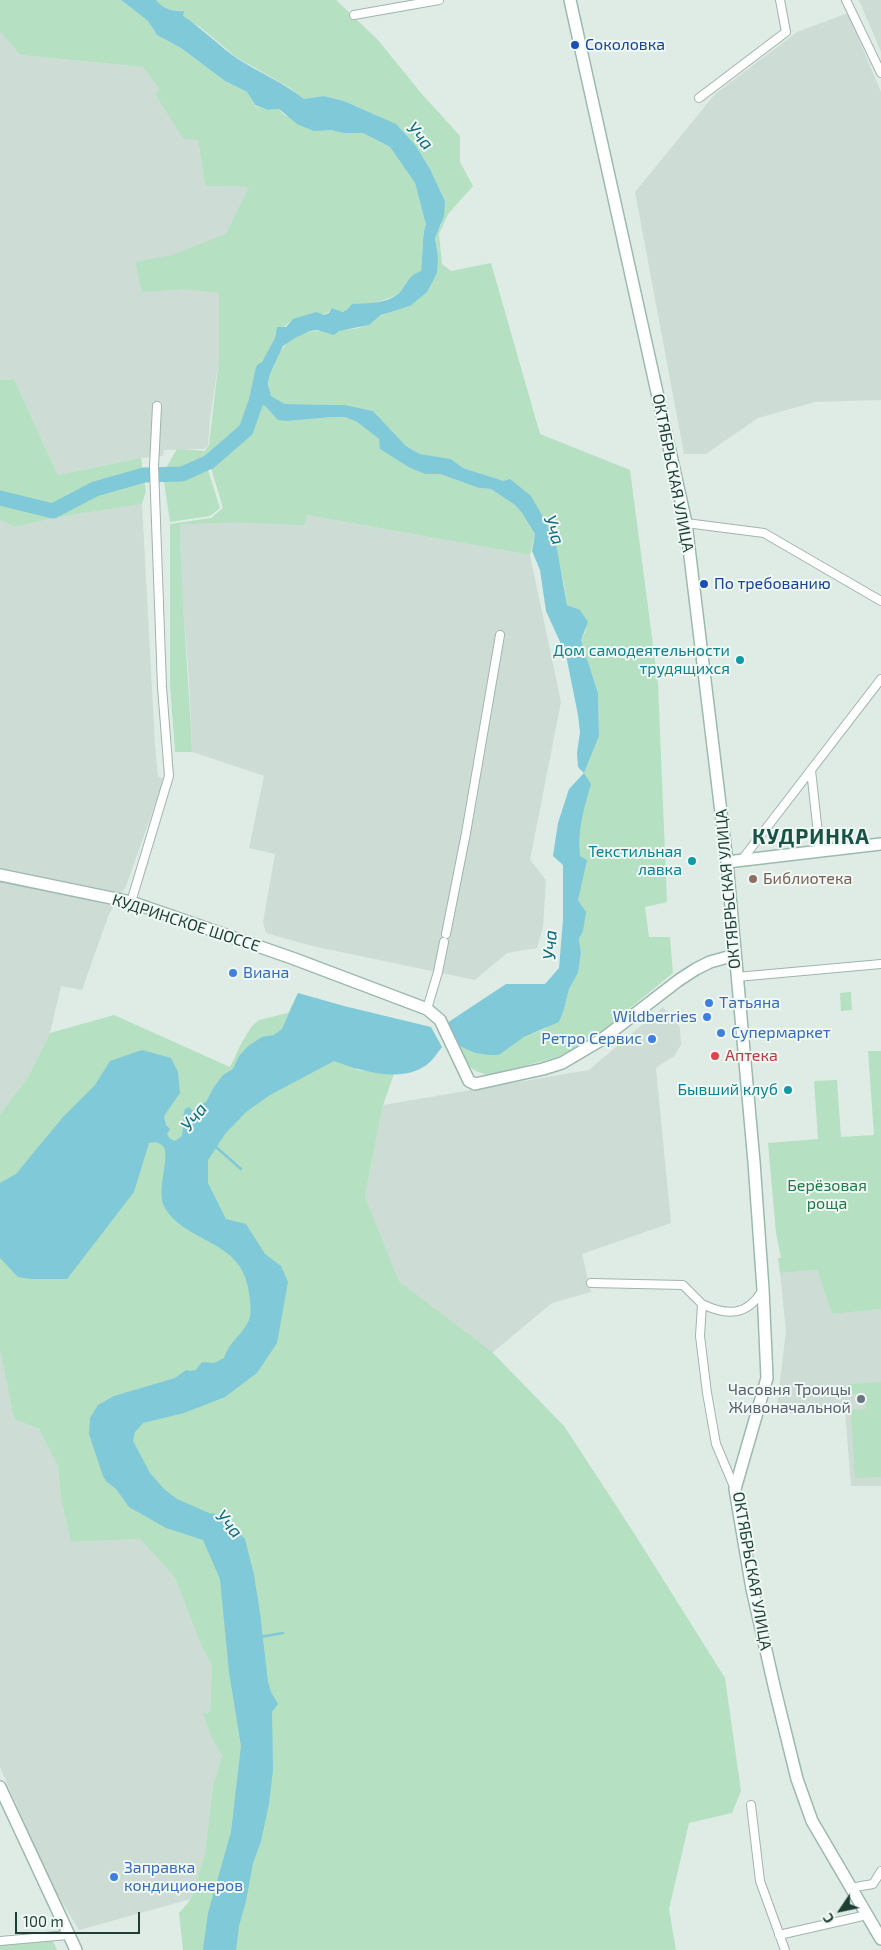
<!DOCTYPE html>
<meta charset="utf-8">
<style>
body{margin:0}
#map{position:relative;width:881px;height:1950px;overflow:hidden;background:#dfece6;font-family:"Exo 2",sans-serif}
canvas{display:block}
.north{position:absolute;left:816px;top:1885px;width:50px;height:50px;-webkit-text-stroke:4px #eff8f4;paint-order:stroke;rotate:236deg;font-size:14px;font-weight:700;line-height:20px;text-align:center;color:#1e3e35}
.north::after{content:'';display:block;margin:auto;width:18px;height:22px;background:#1e3e35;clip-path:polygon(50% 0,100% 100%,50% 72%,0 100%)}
.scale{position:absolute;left:15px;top:1912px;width:125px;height:22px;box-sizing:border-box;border:2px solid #1e3e35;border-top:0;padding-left:6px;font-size:15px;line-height:18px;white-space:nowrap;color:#1e3e35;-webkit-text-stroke:4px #eff8f4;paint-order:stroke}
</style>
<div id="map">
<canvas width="881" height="1950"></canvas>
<div class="north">С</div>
<div class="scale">100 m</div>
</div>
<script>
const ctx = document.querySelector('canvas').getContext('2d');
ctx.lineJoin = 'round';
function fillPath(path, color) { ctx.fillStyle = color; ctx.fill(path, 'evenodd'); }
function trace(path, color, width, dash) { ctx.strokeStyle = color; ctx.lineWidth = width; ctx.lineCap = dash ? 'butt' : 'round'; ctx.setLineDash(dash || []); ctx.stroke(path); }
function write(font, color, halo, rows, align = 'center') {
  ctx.font = font + ' "Exo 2",sans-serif'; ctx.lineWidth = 4; ctx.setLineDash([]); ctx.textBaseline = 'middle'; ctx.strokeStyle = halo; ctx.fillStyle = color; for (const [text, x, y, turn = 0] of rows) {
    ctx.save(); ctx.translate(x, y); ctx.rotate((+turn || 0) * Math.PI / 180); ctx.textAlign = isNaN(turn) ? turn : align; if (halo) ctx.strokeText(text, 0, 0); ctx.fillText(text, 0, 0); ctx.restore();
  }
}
const built = new Path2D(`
 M859 0H881V52Z
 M848 13 881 92V400L815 402 758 418 706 454H684L635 192 715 94 797 32Z
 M0 32 20 55 143 67 198 139 205 186 249 187 219 358 210 419 208 446 204 449 164 450 163 456 141 458 58 475 14 379 0 380Z
 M142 504 155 745 158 777 163 778 162 785 126 886 109 914 82 990 61 986 50 1033 28 1077 0 1114V520L15 527 54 518Z
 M307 515 530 555 561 702 530 860 546 880 543 927 537 948 507 953 475 980 312 946 266 933 263 922 275 854 249 848 264 776 192 752 189 679 181 582 180 525 220 521 265 522 303 526Z
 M663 1007 680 1027 681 1045 674 1056 656 1068 671 1223 582 1254 591 1292 552 1303 492 1353 399 1281 365 1196 383 1105 589 1070Z
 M817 1270 832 1314 881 1309V1486H851L845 1412 776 1413 786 1331 780 1273Z
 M0 1350 14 1419 39 1429 58 1466 61 1499 71 1542 140 1539 175 1578 201 1645 212 1666 210 1712 204 1713 211 1736 222 1756 213 1786 205 1853 191 1899 79 1930 52 1886 0 1767Z`);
const green = new Path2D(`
 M0 0H121L148 21 157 35 181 48 225 81 247 92 255 106 268 110 279 109 284 115 321 129 331 130 343 133H363L390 147 415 183 426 225C422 231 423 259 421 271 406 276 407 288 396 295 379 304 360 304 343 312L333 308C323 320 307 314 295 319 290 321 281 330 275 333L276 338 262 362 265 406 272 414 288 421 333 417H345L357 422 379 439 381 449 410 468 425 474H440L479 488 491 489 515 505 522 513 535 534 530 555 307 515 304 526C261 522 223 521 180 525 181 601 189 677 192 752H175L170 685V524L211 518 223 508 209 461 180 470 166 468 177 449 205 451 209 445 219 358V293L184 289 142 292 135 262 172 255 226 234 249 187 205 186 198 140 184 139 155 94 160 90 143 67 20 55 0 32ZM254 396 244 428 217 452 207 451H216L242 428Z
 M156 0H336L378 40 421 93 460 136V162L473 186 448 214 439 234 442 264 451 271 491 263 540 434 630 470 658 683 667 902 645 907 649 937H670L673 973 576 1052 490 1075C468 1071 467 1064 457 1045L475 1053 499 1055 524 1037 545 1029 564 1009 569 989 578 973 581 953 579 939 583 931 578 900 580 885 578 843 584 773 599 736 598 693 581 640 586 630 580 611 567 605 564 584 557 555 504 481 463 468 451 459 420 454 406 446 373 411 345 405 285 404 271 396C266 376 268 378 276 360 297 315 334 339 368 325 373 323 376 318 381 316 389 311 401 309 410 306L438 257 435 238 437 230 441 225 445 201 430 169 416 146 378 116 344 101 324 96 304 99 290 88 236 57 200 27 159 5Z
 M14 379 58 475 141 458 146 491 142 504 54 518 15 527 0 520V380Z
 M207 467 220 508 210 516 170 522 164 482 165 470 180 472 182 477Z
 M851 992 852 1010 841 1011 840 993Z
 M298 993 357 1070 394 1074 383 1105 365 1196 399 1281 492 1352 564 1426 634 1533 725 1678 741 1791 732 1813 689 1823 669 1909 676 1950H183L179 1913 191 1899 205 1853 213 1786 222 1756 211 1736 203 1713 210 1712 212 1666 201 1645 175 1578 140 1539 71 1542 61 1499 58 1466 39 1429 14 1419 0 1350V1114L28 1077 50 1033 114 1015 230 1067 242 1042 252 1026 259 1020 288 1013Z
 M868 1051H881V1309L832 1314 817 1270 780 1273 778 1258H781L776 1233 768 1143 818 1139 814 1081 837 1080 841 1137 874 1135Z
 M881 1382V1477L855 1478 851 1410 866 1409 865 1393 848 1394V1384Z
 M52 1939 57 1950H0V1945Z`);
const water = new Path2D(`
 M121 0H156C163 9 172 12 184 11L183 16C203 29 219 46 238 59 260 73 284 83 304 99L324 96 344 101 396 124 416 146 430 169 445 201 444 216 435 238 438 257 437 273 427 292 410 306 381 315 369 325 339 331 334 335 317 330 310 331 295 338 283 346 267 380 271 396 285 404 345 405 373 411 406 446 420 454 451 459 463 468 504 481 510 479 531 496 555 538 567 605 580 610 588 622 581 640 598 693 599 736 584 773 591 784C584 808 577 831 580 856L587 860 578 900 586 912 583 931 579 939 581 953 578 973 569 989 564 1009 559 1022 524 1037 499 1055H490L475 1053 457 1045 447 1023 506 984H545L559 968 563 919V865L553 856 558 823 569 789 584 773 578 767 577 753 580 732 578 715 566 655 546 611 540 570 532 551 535 534 522 513 515 505 491 489 479 488 440 474H425L410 468 380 449 379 439 357 422 345 417H333L288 421 278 420 265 406 260 403 262 362 275 338 277 327H286L293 319 316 312 324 315 329 313 332 308 343 312 348 309 352 304C368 303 387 304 399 293 408 284 407 276 421 271 423 259 422 231 426 225L415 183 390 147 363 133H343L331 130 314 131 297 124 279 109 268 110 255 105 247 92 225 81 181 48 157 35 148 21Z
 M298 993 344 1006 431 1027 442 1047C438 1052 434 1058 430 1062 405 1085 361 1071 334 1061L270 1095 246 1112 225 1134 208 1160V1183L226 1219 246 1224 265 1254 281 1266 288 1282 277 1343 257 1373 225 1397 184 1413 143 1423 135 1432 133 1441 150 1473 164 1489 177 1499 209 1513 222 1515 245 1539 254 1575 260 1613 268 1682 271 1692 278 1704 272 1712 273 1770 269 1804 261 1841 253 1863 246 1901 239 1926 236 1950H203L208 1913 231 1832 241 1746 229 1672 220 1579 203 1540 166 1528 129 1507 116 1489 107 1482 103 1476 89 1434 90 1418 98 1405 114 1396 175 1378 186 1370 190 1371 196 1370 202 1362 214 1363 224 1358C228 1343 243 1334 249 1320 252 1312 250 1301 249 1293 243 1238 184 1244 164 1206 156 1190 171 1155 163 1146 161 1144 158 1143 156 1142L149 1143 134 1192 67 1279H31L18 1277 0 1258V1183L16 1174 63 1117 95 1085 110 1061 142 1050 171 1058 178 1072 180 1093 164 1116 166 1125 170 1129 167 1134 170 1139 175 1141 182 1136C184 1127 182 1116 185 1109L189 1107 192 1110H198L201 1104 206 1102 214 1087 223 1075 233 1069 239 1056 248 1046 262 1037 274 1035 282 1029Z`);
const stream = new Path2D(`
 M216 1147 241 1169
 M260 1637 283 1633`);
const river = new Path2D(`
 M0 498 53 511 95 489 144 475 182 474 209 462 246 430 256 402 263 370`);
const street = new Path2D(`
 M846 0 881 73
 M354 15 439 0
 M699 98 786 32 780 0
 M686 523 764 533 881 601
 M811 770 820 852
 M741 861 881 679
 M131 902 169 776 162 687 154 467 157 406
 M446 934 466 833 500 635
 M737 977 881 964
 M427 1009 438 972 444 942
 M591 1283 683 1285 702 1304 700 1336 707 1393 716 1444 735 1489
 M702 1304C727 1316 747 1316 762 1291
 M751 1805 760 1881 785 1950
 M850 1888 873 1884 881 1871
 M779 1935 867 1915
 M0 1941 68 1935`);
const secondary = new Path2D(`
 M570 0 686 523 727 862 754 1162 763 1289 767 1378 735 1489 752 1589 775 1690 797 1779 812 1821 881 1939
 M727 862 881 844
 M0 875 131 902 292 958 427 1009 440 1020 469 1081 475 1084 543 1069 562 1063 601 1040 679 980 696 969 710 962 735 955
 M0 1787 76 1950`);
const markers = [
 [575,45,5,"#1a4fb4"],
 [704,584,5,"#1a4fb4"],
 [740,660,5,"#0f9aa8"],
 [692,861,5,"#0f9aa8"],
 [753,879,5,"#8d6e63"],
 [233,973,5,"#3f7fe0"],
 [709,1003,5,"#3f7fe0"],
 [707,1017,5,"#3f7fe0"],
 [721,1033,5,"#3f7fe0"],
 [652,1039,5,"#3f7fe0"],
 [715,1056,5,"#e0444e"],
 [788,1090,5,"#0f9aa8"],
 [861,1399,5,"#6b7280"],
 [114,1877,5,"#3f7fe0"]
];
const transitNames = [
 ["Соколовка",585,45],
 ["По требованию",714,584]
];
const streetNames = [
 ["ОКТЯБРЬСКАЯ УЛИЦА",673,473,79],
 ["ОКТЯБРЬСКАЯ УЛИЦА",728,889,-95],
 ["КУДРИНСКОЕ ШОССЕ",186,923,18],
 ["ОКТЯБРЬСКАЯ УЛИЦА",752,1571,80]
];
const cultureNames = [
 ["Дом самодеятельности",730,651],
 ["трудящихся",730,669],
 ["Текстильная",682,852],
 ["лавка",682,870],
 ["Бывший клуб",778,1090]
];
const educationNames = [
 ["Библиотека",763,879]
];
const shopNames = [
 ["Виана",243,973],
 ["Татьяна",719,1003],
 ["Wildberries",697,1017,"right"],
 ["Супермаркет",731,1033],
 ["Ретро Сервис",642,1039,"right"],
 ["Заправка",124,1868],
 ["кондиционеров",124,1886]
];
const healthNames = [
 ["Аптека",725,1056]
];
const parkNames = [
 ["Берёзовая",827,1186],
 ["роща",827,1204]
];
const worshipNames = [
 ["Часовня Троицы",851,1390],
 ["Живоначальной",851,1408]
];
const waterNames = [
 ["Уча",420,136,49],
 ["Уча",554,530,71],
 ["Уча",550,945,-87],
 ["Уча",194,1117,-51],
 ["Уча",229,1524,49]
];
const districtNames = [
 ["КУДРИНКА",811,837]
];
fillPath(built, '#cddcd5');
fillPath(green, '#b5e0c1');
fillPath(water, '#80c9d8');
trace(stream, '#80c9d8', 2.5);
trace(river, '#80c9d8', 15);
trace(street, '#a1b4ad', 10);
trace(secondary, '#9cb9af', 14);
trace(street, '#fff', 8);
trace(secondary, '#fff', 11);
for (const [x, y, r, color] of markers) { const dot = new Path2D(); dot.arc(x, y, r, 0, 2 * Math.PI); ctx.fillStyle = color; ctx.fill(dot); trace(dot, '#eff8f4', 2); }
write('16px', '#164399', '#eff8f4', transitNames, 'left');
write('16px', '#1e3e35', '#eff8f4', streetNames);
write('16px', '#0d838f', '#eff8f4', cultureNames, 'right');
write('16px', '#785e54', '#eff8f4', educationNames, 'left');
write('16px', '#366cbe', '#eff8f4', shopNames, 'left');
write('16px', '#be3a42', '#eff8f4', healthNames, 'left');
write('16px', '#247946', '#eff8f4', parkNames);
write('16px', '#5b616d', '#eff8f4', worshipNames, 'right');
write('italic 18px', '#126c80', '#eff8f4', waterNames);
ctx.letterSpacing = '1px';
write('bold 21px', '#185244', '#eff8f4', districtNames);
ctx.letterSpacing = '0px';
</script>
